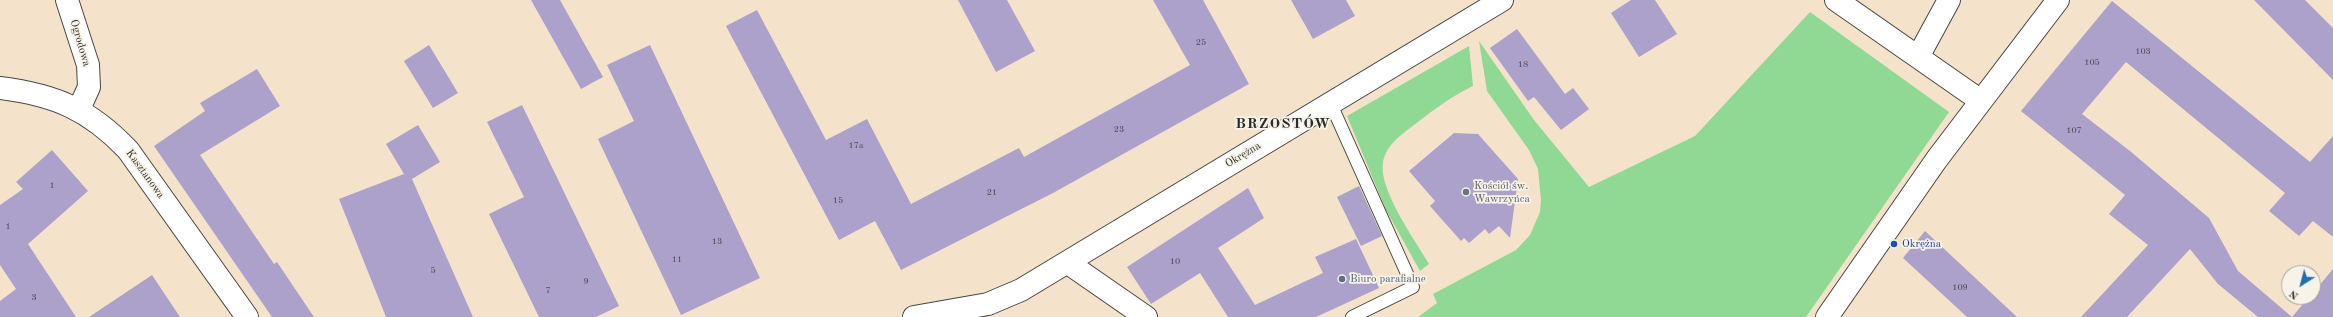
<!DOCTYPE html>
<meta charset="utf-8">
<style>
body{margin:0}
#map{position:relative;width:2333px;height:317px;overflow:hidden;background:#f4e3ca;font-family:"Old Standard TT",serif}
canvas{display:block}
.north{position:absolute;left:2281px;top:265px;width:40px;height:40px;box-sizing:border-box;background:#f7f3e8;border:1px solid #a5a39c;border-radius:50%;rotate:216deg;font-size:11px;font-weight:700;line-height:16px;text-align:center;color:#2b2b2b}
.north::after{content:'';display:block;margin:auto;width:14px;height:18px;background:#1f6fb2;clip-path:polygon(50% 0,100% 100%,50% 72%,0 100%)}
</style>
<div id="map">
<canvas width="2333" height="317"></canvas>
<div class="north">N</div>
</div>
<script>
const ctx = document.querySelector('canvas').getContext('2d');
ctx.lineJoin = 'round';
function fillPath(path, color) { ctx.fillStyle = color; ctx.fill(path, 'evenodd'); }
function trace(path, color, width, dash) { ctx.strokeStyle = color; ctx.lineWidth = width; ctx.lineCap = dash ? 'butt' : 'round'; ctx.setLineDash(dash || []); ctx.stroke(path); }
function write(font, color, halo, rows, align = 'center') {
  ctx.font = font + ' "Old Standard TT",serif'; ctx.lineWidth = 3.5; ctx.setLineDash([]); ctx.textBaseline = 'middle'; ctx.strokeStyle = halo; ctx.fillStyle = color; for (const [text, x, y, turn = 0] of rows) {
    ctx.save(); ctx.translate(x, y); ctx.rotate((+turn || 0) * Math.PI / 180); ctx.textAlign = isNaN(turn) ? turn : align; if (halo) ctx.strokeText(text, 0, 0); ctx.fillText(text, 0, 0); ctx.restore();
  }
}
const green = new Path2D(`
 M1810 12 1949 112 1806 317H1418L1437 303 1433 294 1516 250 1530 235 1540 212 1541 200 1538 169 1529 150 1487 91 1479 41 1534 120 1589 187 1695 136Z
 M1469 46 1473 86C1452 96 1433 110 1414 125 1402 134 1386 145 1383 162 1378 189 1415 240 1429 264L1420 271 1386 210 1347 116Z`);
const building = new Path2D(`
 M531 0H560L603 77 581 89Z
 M958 0H1007L1035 51 996 72Z
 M1153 0H1203L1249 84 1053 193 901 270 875 221 839 240 726 26 757 10 826 140 867 119 911 204 1019 148 1024 157 1190 65Z
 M1291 0H1346L1355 16 1313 39Z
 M1631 0H1655L1677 34 1639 57 1611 13Z
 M2254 0H2305L2333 28V80Z
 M2112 1 2310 162 2333 136V237L2313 221 2299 236 2269 211 2285 193 2126 62 2082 114 2130 151 2209 218 2238 271 2292 317 2309 297H2313V293L2333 269V317H2258L2218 284 2190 249 2127 317H2081L2148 245 2109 214 2125 195 2021 111Z
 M1517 29 1565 94 1573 88 1589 109 1561 130 1534 97 1528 101 1490 48Z
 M429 45 458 93 433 108 404 61Z
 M650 45 760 278 681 315 598 139 634 121 607 65Z
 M257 69 280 106 200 155 274 264 277 262 314 317H272L154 146 205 111 200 103Z
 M522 105 619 306 596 317H539L489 214 524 197 487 122Z
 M418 125 440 162 412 179 473 317H386L339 199 404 174 386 144Z
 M1454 133 1478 134 1518 179 1510 238 1499 226 1489 234 1485 229 1469 243 1464 238 1461 241 1430 206 1435 201 1409 171Z
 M52 150 88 191 28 244 76 317H0V301L16 289 0 265V205L23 189 16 182Z
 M1359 186 1382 236 1361 246 1337 197Z
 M1248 188 1264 218 1218 248 1255 305 1323 273 1315 257 1356 239 1379 288 1316 317H1228L1200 273 1151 304 1127 267Z
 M1925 231 2017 317H1967L1903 258Z
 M152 275 180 317H89Z`);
const lane = new Path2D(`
 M1330 102 1413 287 1352 317`);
const street = new Path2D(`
 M67 0 88 65 89 87 79 109
 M1836 0 1981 101
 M1918 57 1949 0
 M0 88C55 95 89 109 128 150L247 317
 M1068 263 1146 317
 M914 317 988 304 1021 290 1502 0
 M1827 317 1937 159 2058 0`);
const markers = [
 [1466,192,4,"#6b7280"],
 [1894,244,4,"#1a4fb4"],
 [1342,279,4,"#5c6f8a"]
];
const numberNames = [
 ["25",1201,43],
 ["103",2143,52],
 ["105",2092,63],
 ["18",1523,65],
 ["23",1119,130],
 ["107",2074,131],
 ["17a",856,146],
 ["1",52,186],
 ["21",992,193],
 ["15",838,201],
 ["1",8,227],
 ["13",717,242],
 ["11",677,260],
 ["10",1175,262],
 ["5",433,271],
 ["9",586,282],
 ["109",1960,288],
 ["7",548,291],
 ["3",34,298]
];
const streetNames = [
 ["Ogrodowa",80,43,74],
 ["Okrężna",1243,155,-31],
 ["Kasztanowa",145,174,54]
];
const worshipNames = [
 ["Kościół św.",1474,186],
 ["Wawrzyńca",1474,199]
];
const transitNames = [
 ["Okrężna",1902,244]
];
const serviceNames = [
 ["Biuro parafialne",1350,279]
];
const districtNames = [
 ["BRZOSTÓW",1283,124]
];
fillPath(green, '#90d994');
fillPath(building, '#aba1cb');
trace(lane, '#494743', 14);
trace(street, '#494743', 24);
trace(lane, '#fff', 12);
trace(street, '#fff', 22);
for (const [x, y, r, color] of markers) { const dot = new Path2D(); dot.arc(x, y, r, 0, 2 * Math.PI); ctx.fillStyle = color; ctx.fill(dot); trace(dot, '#f7f3e8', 1.5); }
write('9px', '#4b4853', null, numberNames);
write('11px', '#2b2b2b', '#f7f3e8', streetNames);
write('11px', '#5b616d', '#f7f3e8', worshipNames, 'left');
write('11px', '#164399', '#f7f3e8', transitNames, 'left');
write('11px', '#4e5e75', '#f7f3e8', serviceNames, 'left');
ctx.letterSpacing = '1px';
write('bold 15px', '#2b2b2b', '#f7f3e8', districtNames);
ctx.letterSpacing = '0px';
</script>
